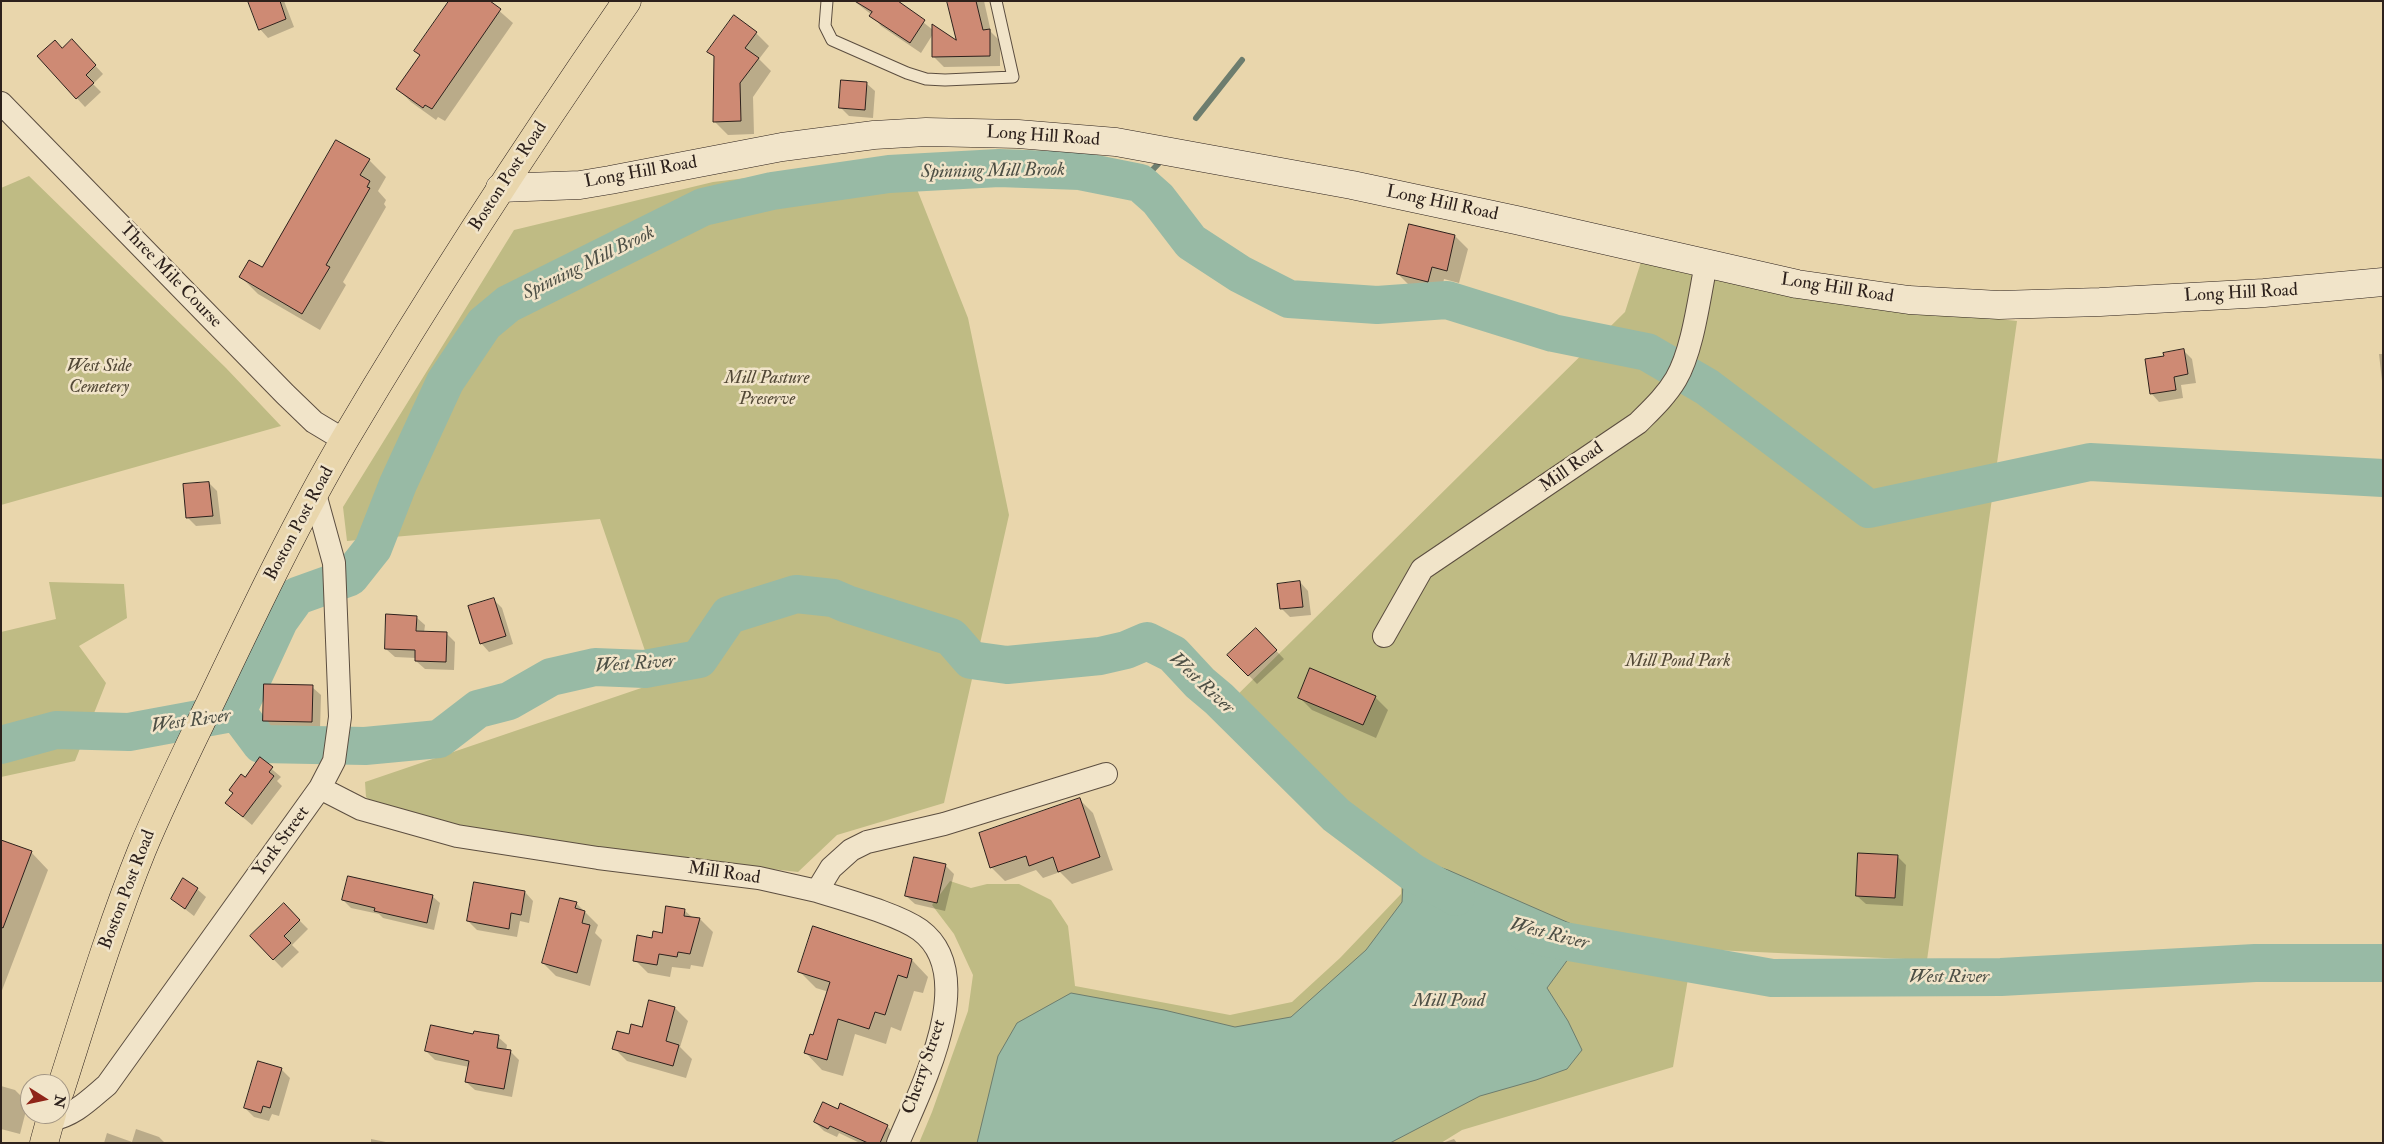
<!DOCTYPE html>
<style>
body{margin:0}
#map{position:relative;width:2384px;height:1144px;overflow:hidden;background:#e9d6ac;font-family:"IM FELL Double Pica",serif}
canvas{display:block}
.frame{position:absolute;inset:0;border:2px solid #2d211c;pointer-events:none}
.north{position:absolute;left:20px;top:1074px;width:50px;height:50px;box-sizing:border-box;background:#f1e4c9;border:1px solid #a39684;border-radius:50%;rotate:100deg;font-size:14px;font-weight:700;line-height:20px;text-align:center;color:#2d211c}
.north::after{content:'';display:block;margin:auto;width:18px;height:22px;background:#8f2418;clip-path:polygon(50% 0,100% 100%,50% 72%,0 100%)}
</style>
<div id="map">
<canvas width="2384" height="1144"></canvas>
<div class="frame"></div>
<div class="north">N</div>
</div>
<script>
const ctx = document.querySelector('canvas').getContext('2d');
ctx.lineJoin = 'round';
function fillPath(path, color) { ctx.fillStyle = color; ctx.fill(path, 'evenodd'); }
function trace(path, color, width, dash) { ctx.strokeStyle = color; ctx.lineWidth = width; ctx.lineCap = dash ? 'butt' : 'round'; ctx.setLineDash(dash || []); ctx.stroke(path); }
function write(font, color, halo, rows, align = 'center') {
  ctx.font = font + ' "IM FELL Double Pica",serif'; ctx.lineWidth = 5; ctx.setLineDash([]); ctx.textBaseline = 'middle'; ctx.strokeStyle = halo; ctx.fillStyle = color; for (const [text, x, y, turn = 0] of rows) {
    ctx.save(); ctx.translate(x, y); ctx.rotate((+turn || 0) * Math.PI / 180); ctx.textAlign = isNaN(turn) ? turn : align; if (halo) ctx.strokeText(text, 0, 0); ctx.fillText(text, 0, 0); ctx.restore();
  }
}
const green = new Path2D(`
 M905 159 968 318 1009 515 944 803 837 835 798 872 535 842 375 806 366 797 365 782 656 683 600 519 347 541 343 507 514 230 713 182Z
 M29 176 226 368 281 426 1 505V188Z
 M1641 262C1764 296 1891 308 2017 321L1927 960 1693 949 1673 1067 1462 1130 1441 1143H919L932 1112 968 1011 973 975 954 934 932 905 950 881 971 888 987 884H1019L1051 900 1068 926 1075 986 1230 1015 1292 1002 1340 958 1401 894V869L1345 828 1221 711 1625 312Z
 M49 582 124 584 127 618 79 646 106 683 75 761 1 777V632L56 619Z`);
const water = new Path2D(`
 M1422 861 1448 870 1576 926 1574 951 1547 988 1568 1021 1582 1050 1567 1069 1536 1080 1480 1096 1390 1143H977L998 1056 1017 1023 1071 993 1164 1010 1235 1027 1291 1017 1366 950 1402 902 1403 883Z`);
const shadow = new Path2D(`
 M249 1H284L294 27 268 38 260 29Z
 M488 1 513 23 445 121 438 117 436 120 411 102 398 89Z
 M854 1H896L933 30 958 43 948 1H984L991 32 1000 41V66L944 67 933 56V34L921 53 881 26 872 15Z
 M756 33 769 46 759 59 771 71 753 97 754 134 728 135 715 122V57L709 52Z
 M62 49H80L103 74 93 84 101 92 85 107 38 56Z
 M866 83 875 91 873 118 849 116 841 108Z
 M369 160 386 177 378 191 386 200 384 204 386 207 343 282 346 285 320 330 258 294 241 277 262 269Z
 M1455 236 1468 249 1459 283 1444 279 1441 294 1411 287 1398 274Z
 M2184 351 2192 359 2196 383 2181 385 2183 398 2159 402 2151 393 2165 357Z
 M2379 354H2383V382L2382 381Z
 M209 483 217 491 221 524 196 526 188 518 184 485Z
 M1300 582 1308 591 1311 615 1290 617 1282 609Z
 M494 600 502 608 513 644 489 652 481 643Z
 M416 617 425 625 424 633H446L455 642 454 670 425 669 416 661V658L395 657 386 649Z
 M1264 638 1284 659 1257 684 1229 655Z
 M312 687 321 695 320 730 273 729 264 721Z
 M1299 697H1375L1388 710 1376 738 1312 710Z
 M260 759 281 777 277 781 282 786 252 825 226 803Z
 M1080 800 1093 813 1113 870 1072 884 1060 872 1043 878 1036 870 1005 881 992 868 980 834Z
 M1 841 31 852 48 870 1 993Z
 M1897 856 1906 865 1903 906 1866 904 1857 896Z
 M945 865 954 874 945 911 915 904 906 896Z
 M197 889 206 897 194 916 172 899Z
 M525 892 533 901 529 923 520 921 517 937 477 930 468 921Z
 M432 896 440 903 434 930 383 918 379 914 351 908 343 900Z
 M576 903 598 925 595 933 602 940 590 986 556 976 543 963Z
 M284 905 308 929 292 945 299 952 282 968 251 936Z
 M684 910 693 918 700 919 713 932 703 967 691 965 690 969 672 967 670 977 648 973 635 960 653 939 663 934Z
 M912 960 928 977 923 993 914 991 901 1031 891 1027 886 1044 855 1034 843 1076 822 1070 806 1053 814 1036 829 992 816 988 799 971Z
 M675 1008 688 1021 680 1047 692 1059 686 1078 627 1061 614 1048 629 1036Z
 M498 1037 507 1045 506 1051H510L519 1060 512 1097 475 1090 466 1082 469 1067 435 1060 426 1051Z
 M281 1069 290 1078 279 1116 272 1114 269 1121 254 1117 245 1108Z
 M1 1086 15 1090 28 1103 20 1134 1 1129Z
 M838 1111 887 1126 895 1135 892 1143H860L839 1133 837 1137 824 1131 815 1122Z
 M136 1129 159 1137 165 1143H104L107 1133 132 1142Z
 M371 1139 391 1143H371Z
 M1454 1139 1457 1143H1442Z`);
const stream = new Path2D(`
 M1196 118 1242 60
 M1140 183 1159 163`);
const river = new Path2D(`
 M237 712 279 621 297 596 350 577 373 548 398 484 445 382 484 324 508 304 703 207 772 191 889 174 999 168 1080 171 1140 183 1158 199 1191 242 1240 274 1289 299 1377 305 1447 300 1553 333 1647 352 1707 387 1869 509 2090 462 2383 478
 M237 712 261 744 365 746 439 739 478 709 509 701 551 677 595 667 645 669 699 659 729 615 796 594 833 598 847 604 951 637 971 660 1007 665 1100 656 1126 650 1147 641 1173 654 1200 683 1219 699 1336 815 1412 872 1456 897
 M1 745 56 730 129 732 237 712
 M1525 932 1547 938 1772 978 2001 977 2255 963H2383`);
const building = new Path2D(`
 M248 1H280L286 19 259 30Z
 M449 1H490L501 9 432 109 425 105 423 108 396 89 420 55 414 51Z
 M855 1H898L925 20 910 43 869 16 872 12Z
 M947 1H976L983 30 990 29V56L932 57V24L956 40Z
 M734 15 757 32 745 48 759 58 740 83 741 121 713 122 714 56 707 52Z
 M72 39 96 65 86 75 94 83 76 99 37 56 55 40 62 48Z
 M841 80 867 82 865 110 839 108Z
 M336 140 370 159 360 175 370 181 367 187 370 188 326 265 330 267 302 314 239 277 249 260 262 267Z
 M1409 224 1455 235 1447 271 1432 267 1428 282 1397 274Z
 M2184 349 2188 374 2174 377 2176 390 2150 394 2145 359 2164 356 2163 353Z
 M209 482 213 516 186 518 183 484Z
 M1300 581 1303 607 1280 609 1277 584Z
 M494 598 506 636 480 644 468 606Z
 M386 614 417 616 416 631 447 632 446 662 415 661V650L385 649Z
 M1256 628 1277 650 1248 676 1227 655Z
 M1310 668 1376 696 1363 725 1298 698Z
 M264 684 313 685 312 722 263 721Z
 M260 757 273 767 269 772 274 776 243 817 225 803 233 793 229 790 241 774 245 777Z
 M1080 798 1100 857 1058 872 1053 857 1029 866 1026 856 990 868 979 833Z
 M1 840 32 851 3 928 1 927Z
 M1858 853 1898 855 1895 898 1856 896Z
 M914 857 946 864 937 903 905 896Z
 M348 876 433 895 427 923 374 911 375 908 342 900Z
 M183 878 198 888 185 909 171 899Z
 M474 882 525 891 521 915 511 913 509 929 467 921Z
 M560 898 577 902 575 908 585 911 582 923 590 925 577 973 542 963Z
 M284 903 300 920 284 936 291 943 273 960 250 936Z
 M666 906 685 909 684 916 700 918 690 954 678 952 677 957 659 954 657 965 633 961 637 935 652 938 653 931 662 933Z
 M813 926 912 959 907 978 898 975 885 1015 875 1012 869 1029 838 1019 827 1060 804 1053 810 1034 813 1035 830 982 798 972Z
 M649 1000 675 1007 666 1041 679 1045 673 1066 612 1049 617 1031 629 1034 631 1024 642 1027Z
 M431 1025 473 1034 474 1031 499 1035 497 1048 511 1050 504 1089 465 1082 469 1061 425 1051Z
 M258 1061 282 1068 270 1108 263 1106 261 1113 244 1108Z
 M823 1102 838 1109 840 1103 888 1125 880 1143H868L830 1126 828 1129 814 1122Z`);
const lane = new Path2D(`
 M827 1 825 26 832 40 907 73 926 79 945 80 1013 77 996 1`);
const street = new Path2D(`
 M1 103 285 394 314 422 344 440
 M1384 636 1422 569 1638 423C1652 409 1666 396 1676 379 1693 350 1699 298 1706 264
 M320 788 361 809 457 836 598 858 759 878 817 891 831 868 851 850 867 842 944 824 1106 774
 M817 891C845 900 898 914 920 930 981 975 920 1090 898 1143
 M51 1120C75 1115 89 1100 107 1085L320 788 334 761 340 717 334 563 315 494`);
const secondary = new Path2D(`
 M500 188 580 185 610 180 782 147 874 135 926 132 1018 134 1116 142 1352 185 1516 220 1797 284 1909 300 1999 305 2100 302 2264 293 2383 282`);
const primary = new Path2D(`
 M60 1091C86 1010 110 929 142 850 164 797 190 745 215 693 256 607 297 521 345 439 433 290 528 144 627 1
 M44 1143 52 1114`);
const streetNames = [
 ["Long Hill Road",1043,137,4],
 ["Long Hill Road",641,173,-10],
 ["Boston Post Road",509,177,-57],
 ["Long Hill Road",1442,204,12],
 ["Three Mile Course",170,276,46],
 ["Long Hill Road",1837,289,9],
 ["Long Hill Road",2241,294,-3],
 ["Mill Road",1572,468,-35],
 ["Boston Post Road",300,524,-62],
 ["York Street",282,842,-54],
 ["Mill Road",724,874,8],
 ["Boston Post Road",128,890,-69],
 ["Cherry Street",925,1067,-71]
];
const parkNames = [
 ["West Side",99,367],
 ["Cemetery",99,388],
 ["Mill Pasture",767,379],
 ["Preserve",767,400],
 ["Mill Pond Park",1678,662]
];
const waterNames = [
 ["Spinning Mill Brook",993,172,-1],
 ["Spinning Mill Brook",589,264,-26],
 ["West River",635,665,-4],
 ["West River",1201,684,43],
 ["West River",191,722,-8],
 ["West River",1549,935,14],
 ["West River",1949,978],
 ["Mill Pond",1449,1002]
];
fillPath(green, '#bfbb84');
fillPath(water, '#98baa5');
trace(water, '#6d7d6e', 1);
fillPath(shadow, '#0003');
trace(stream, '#6d7d6e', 6);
trace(river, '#98baa5', 38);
fillPath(building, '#ce8a74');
trace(building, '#2d211c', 1);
trace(lane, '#5c4e40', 13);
trace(street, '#5c4e40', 24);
trace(secondary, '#2d211c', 29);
trace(primary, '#2d211c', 29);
trace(lane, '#f1e4c9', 11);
trace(street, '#f1e4c9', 22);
trace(secondary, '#f1e4c9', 28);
trace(primary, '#e9d6ac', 28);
write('18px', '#2d211c', '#f1e4c9', streetNames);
write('italic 18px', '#524836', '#f1e4c9', parkNames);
write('italic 19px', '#4d4f45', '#f1e4c9', waterNames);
</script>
